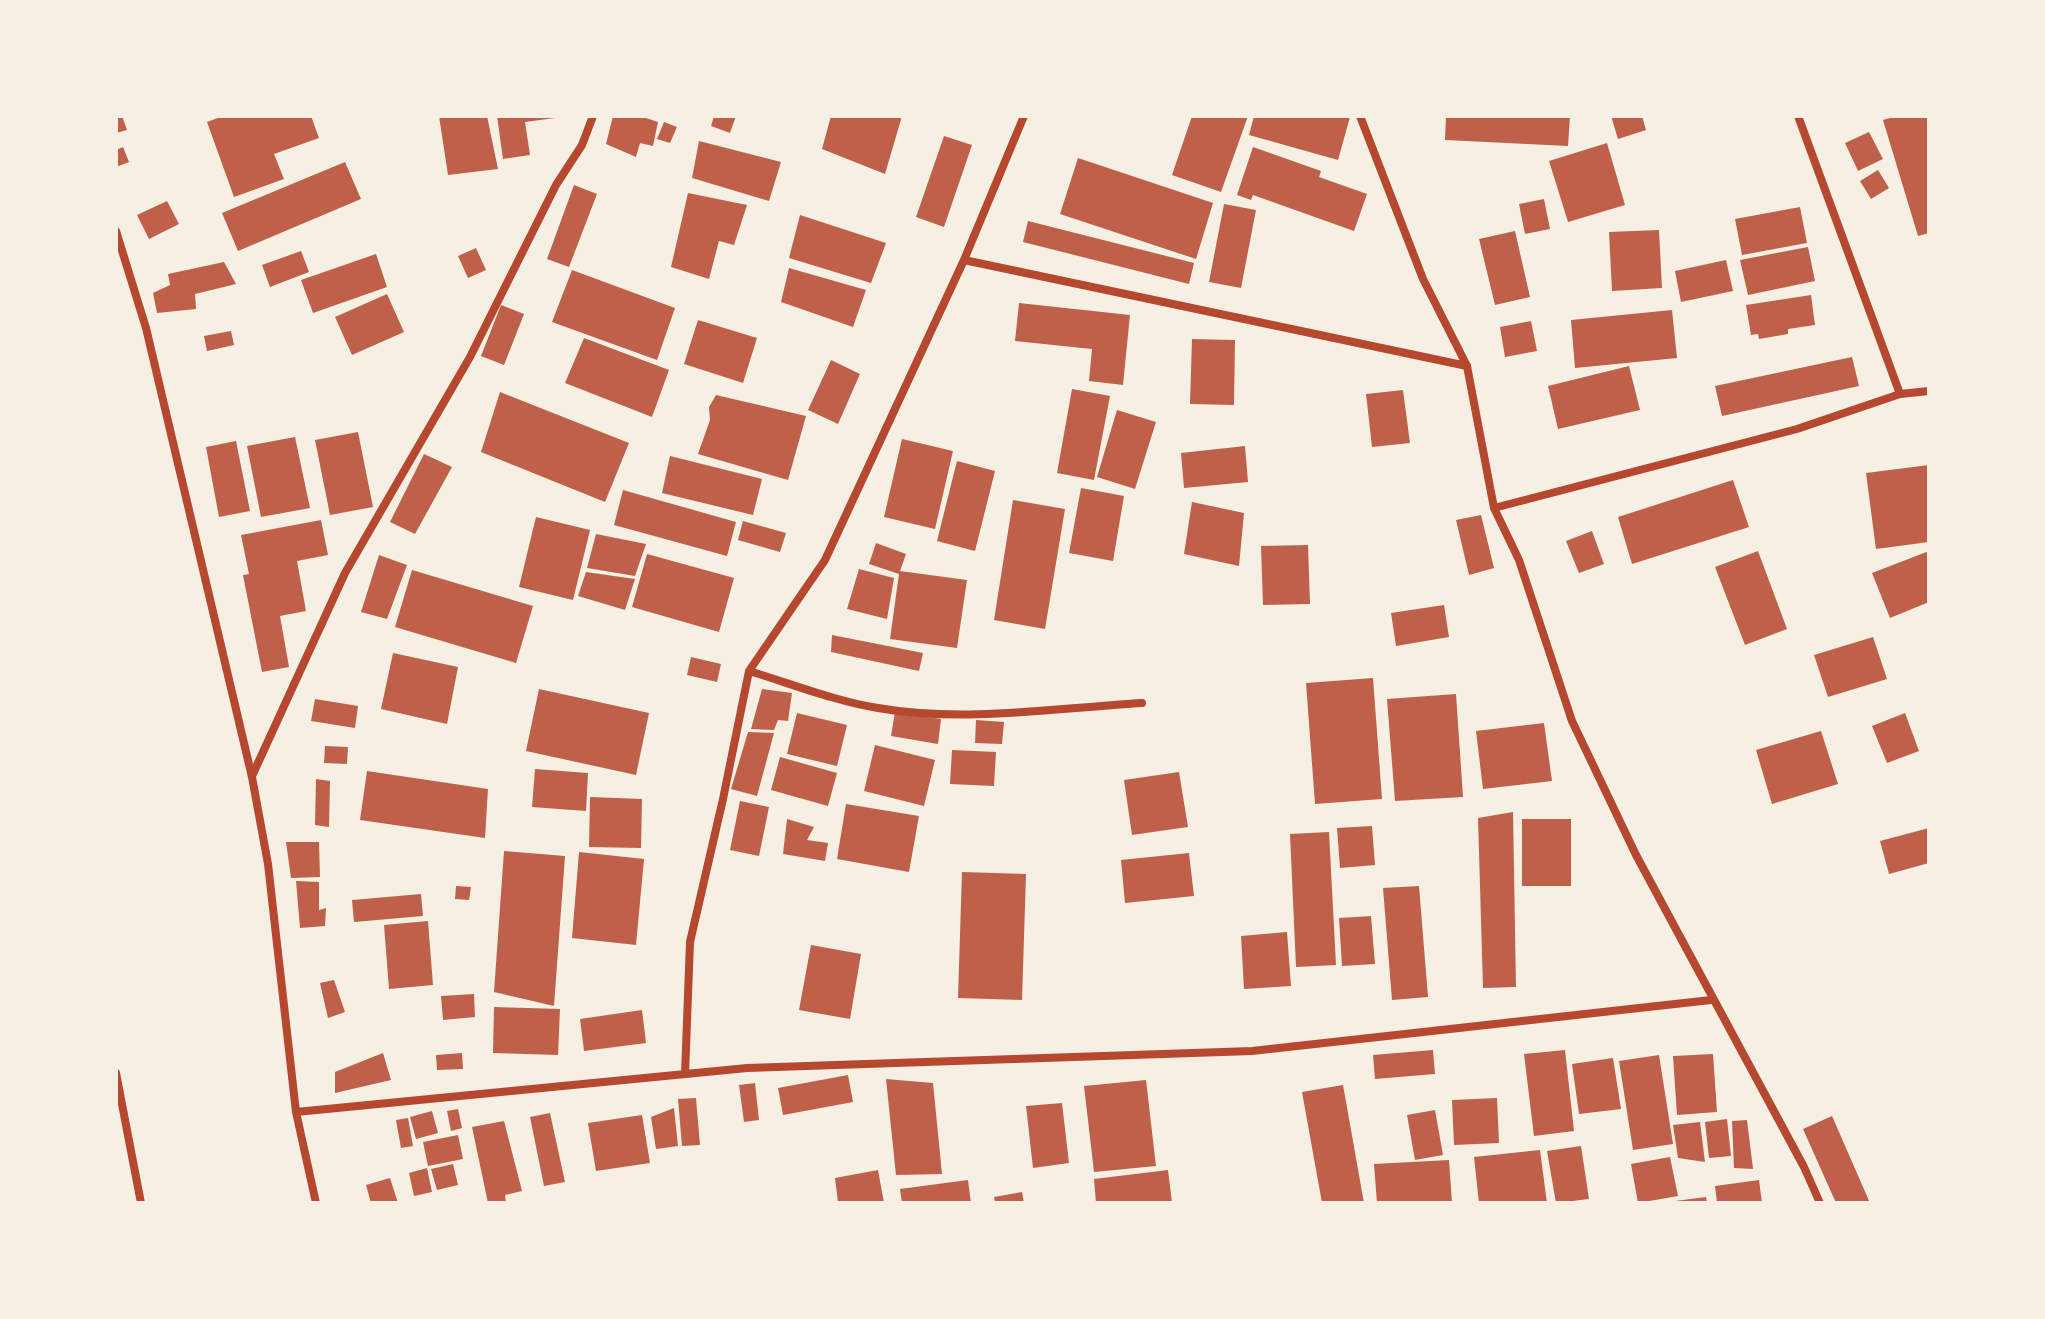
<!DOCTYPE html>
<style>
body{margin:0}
#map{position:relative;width:2045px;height:1319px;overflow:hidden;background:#f6efe4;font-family:Commissioner,sans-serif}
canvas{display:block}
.frame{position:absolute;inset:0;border:118px solid #f6efe4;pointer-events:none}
</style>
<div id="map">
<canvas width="2045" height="1319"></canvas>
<div class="frame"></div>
</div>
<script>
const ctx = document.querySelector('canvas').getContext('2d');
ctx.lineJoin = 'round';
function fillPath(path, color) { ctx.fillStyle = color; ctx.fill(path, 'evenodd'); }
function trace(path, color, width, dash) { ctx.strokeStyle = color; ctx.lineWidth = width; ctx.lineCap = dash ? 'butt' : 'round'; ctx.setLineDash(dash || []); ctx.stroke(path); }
const building = new Path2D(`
 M116 116H122L127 130 116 133Z
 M223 116H311L319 138 274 154 284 179 234 197 207 122Z
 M439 116H487L498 169 448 175Z
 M497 116H555V118L525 122 530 155 503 159Z
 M613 116H640L658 122 653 146 640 143 636 157 606 144Z
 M714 116H736L730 133 711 126Z
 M831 116H902L885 174 822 149Z
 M1192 116H1248L1221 192 1172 175Z
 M1254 116H1347L1350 117 1338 160 1249 135Z
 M1446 116H1570L1568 146 1445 140Z
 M1611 116H1642L1646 130 1618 139Z
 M1897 116H1929V233L1918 236 1883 120Z
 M664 122 677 127 670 143 657 139Z
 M1869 132 1883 159 1858 171 1845 143Z
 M944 136 972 145 944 227 916 217Z
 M699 141 781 162 769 201 692 178Z
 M1607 143 1625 205 1568 222 1549 161Z
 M123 147 129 162 116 167V150Z
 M1253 147 1321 171 1319 177 1367 194 1354 231 1253 195 1251 200 1237 195Z
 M1078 158 1213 203 1196 259 1060 214Z
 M345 162 361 199 238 251 222 213Z
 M1878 170 1889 188 1871 199 1860 181Z
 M574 185 597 194 569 267 547 259Z
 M688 193 747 205 734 245 719 241 709 279 671 267Z
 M1544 199 1550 229 1525 234 1519 204Z
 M167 201 179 224 149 239 137 215Z
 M1224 204 1256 210 1241 288 1209 282Z
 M1800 207 1807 243 1742 255 1735 219Z
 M800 215 886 243 871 283 789 258Z
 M1028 221 1194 263 1189 284 1023 242Z
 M1659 230 1662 288 1612 291 1609 232Z
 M1515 231 1530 297 1495 305 1479 239Z
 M1808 247 1815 281 1748 295 1740 260Z
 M476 248 486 270 468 278 458 256Z
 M301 251 309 272 270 287 262 265Z
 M376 254 387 287 313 313 301 280Z
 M1726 260 1733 291 1681 302 1675 271Z
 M224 262 236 284 195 294 196 309 157 313 153 293 170 285 168 274Z
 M789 268 866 290 853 327 781 302Z
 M572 270 675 308 657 360 552 322Z
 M387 294 404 332 352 355 335 317Z
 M1811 295 1815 325 1788 329V334L1759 339 1758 334 1751 335 1746 305Z
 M1019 303 1130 315 1123 385 1089 381 1092 349 1015 341Z
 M501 305 524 314 504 365 481 356Z
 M1672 310 1677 358 1575 368 1571 320Z
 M698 320 757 338 743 383 684 364Z
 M1531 321 1537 351 1505 357 1500 327Z
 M231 331 234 345 207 351 204 336Z
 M584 338 669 370 652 417 565 383Z
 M1192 339 1235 340 1234 405 1190 404Z
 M1852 357 1859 386 1722 416 1715 386Z
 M831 360 860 374 838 424 808 410Z
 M1629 366 1640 410 1558 429 1548 386Z
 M1072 389 1110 396 1094 480 1057 473Z
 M1403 390 1410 443 1372 447 1366 394Z
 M500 392 629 443 605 502 481 452Z
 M716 395 806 416 788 480 698 454 710 420 709 407Z
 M1117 410 1156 422 1135 489 1097 477Z
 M358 432 373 507 330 515 315 440Z
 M295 437 310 508 261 517 247 446Z
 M902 439 953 451 935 529 884 517Z
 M236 441 250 511 219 517 206 447Z
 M1245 446 1248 482 1184 488 1181 453Z
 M424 454 452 467 415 534 390 522Z
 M670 456 762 479 753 515 662 493Z
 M957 461 995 471 975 551 937 541Z
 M1929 465V542L1876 549 1866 473Z
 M1733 480 1749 527 1632 564 1618 517Z
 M1081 488 1124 496 1113 561 1069 553Z
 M623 490 736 522 727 556 614 525Z
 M1013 500 1065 509 1045 629 994 620Z
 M1192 502 1244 513 1239 566 1184 554Z
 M1481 515 1494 568 1469 575 1456 520Z
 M536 517 590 530 573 600 519 587Z
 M321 520 328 555 297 561 306 611 280 616 289 667 262 672 243 575 249 574 241 535Z
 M743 521 786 533 780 552 738 540Z
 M1592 531 1604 564 1579 573 1566 541Z
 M596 534 646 544 635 576 587 568Z
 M876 543 906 554 900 571 967 580 957 648 890 639 899 574 869 564Z
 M1308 545 1310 604 1263 605 1261 546Z
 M1758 551 1787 629 1745 645 1715 567Z
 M1929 551V602L1890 618 1872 573Z
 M647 554 734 578 719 632 632 607Z
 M379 555 407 565 387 619 361 612Z
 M859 569 894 578 887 619 847 609Z
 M412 570 533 606 516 663 395 627Z
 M586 572 635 579 625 610 578 596Z
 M1444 605 1449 637 1396 646 1391 613Z
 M832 635 923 653 919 671 831 652Z
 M1873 637 1887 679 1828 697 1814 655Z
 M393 653 458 667 447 724 381 709Z
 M691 657 721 664 717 682 687 675Z
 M1373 678 1382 799 1315 804 1306 683Z
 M539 689 649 713 636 775 526 751Z
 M762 689 792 693 788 721 778 720 774 730 751 729Z
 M1456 694 1463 797 1395 801 1387 699Z
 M315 699 358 706 355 728 311 721Z
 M895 712 941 719 938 744 891 736Z
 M797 713 847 725 837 766 787 754Z
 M1905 713 1919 751 1887 763 1872 726Z
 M976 720 1004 722 1002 744 975 743Z
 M1544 723 1552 781 1483 789 1476 731Z
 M1821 731 1838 784 1772 804 1756 750Z
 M748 732 774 733 757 796 731 789Z
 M875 745 935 760 924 806 864 791Z
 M325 746 348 747 347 764 324 763Z
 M952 750 996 752 994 786 950 784Z
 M780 757 837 773 828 806 771 790Z
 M535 769 588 773 586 811 532 807Z
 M367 771 488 789 485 838 360 820Z
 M1179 772 1188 827 1132 835 1124 780Z
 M316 779 330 781 329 827 315 825Z
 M590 797 642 799 641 848 589 847Z
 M740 801 769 807 759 856 730 850Z
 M846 804 919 816 909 872 837 859Z
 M1513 812 1516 987 1483 988 1478 818Z
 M787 819 814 827 807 840 828 843 825 861 783 854Z
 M1522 819H1571V886H1522Z
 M1372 826 1375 865 1340 868 1337 828Z
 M1929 828V863L1889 874 1880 841Z
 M1329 832 1336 965 1296 967 1290 834Z
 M286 842H319L320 877 291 878Z
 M504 851 565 856 554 1006 494 992Z
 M579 852 644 859 636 945 572 938Z
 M1189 853 1194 896 1125 903 1121 860Z
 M962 872 1026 874 1022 1000 958 998Z
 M296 881 319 882V910L326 908 325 926 300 928Z
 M456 886 471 887 469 900 455 899Z
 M1419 886 1428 997 1392 1000 1383 888Z
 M421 894 423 916 354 922 352 900Z
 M1371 916 1375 964 1342 966 1339 918Z
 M428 921 433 985 389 989 384 925Z
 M1287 932 1291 986 1244 989 1241 936Z
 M811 945 861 954 850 1019 799 1010Z
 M334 980 345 1012 328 1018 320 983Z
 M474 994 475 1017 443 1020 441 996Z
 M494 1007 560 1009 558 1055 493 1053Z
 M642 1010 646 1043 584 1051 580 1019Z
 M1433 1050 1435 1074 1375 1079 1373 1055Z
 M1565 1050 1574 1131 1534 1136 1524 1054Z
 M383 1053 391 1080 335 1093V1072Z
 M462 1053 463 1069 437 1070 436 1055Z
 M1713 1054 1717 1112 1677 1115 1673 1056Z
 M1659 1055 1673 1144 1633 1150 1619 1061Z
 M1613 1058 1621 1109 1579 1114 1572 1064Z
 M848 1075 853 1102 783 1115 778 1088Z
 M886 1079 933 1083 942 1174 896 1175Z
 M1146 1080 1156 1166 1094 1172 1084 1086Z
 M755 1083 759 1120 744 1122 739 1085Z
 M1343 1085 1364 1203H1322L1302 1092Z
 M696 1098 700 1145 682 1146 678 1099Z
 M1497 1098 1499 1143 1454 1145 1452 1100Z
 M1062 1103 1069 1163 1033 1168 1026 1106Z
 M674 1108 678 1146 656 1149 651 1117Z
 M458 1109 462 1128 451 1131 447 1111Z
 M1435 1110 1443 1155 1415 1160 1407 1115Z
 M432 1111 438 1133 416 1139 410 1117Z
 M550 1113 565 1182 544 1186 530 1117Z
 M642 1115 650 1163 596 1171 588 1123Z
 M1832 1116 1870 1203H1836L1803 1129Z
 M408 1118 413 1146 401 1148 396 1120Z
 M1727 1119 1731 1156 1709 1158 1705 1122Z
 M1747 1120 1753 1169 1734 1168 1732 1121Z
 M504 1121 522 1191 505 1195 506 1203H488L472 1127Z
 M1700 1122 1705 1162 1678 1158 1673 1125Z
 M458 1135 463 1159 428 1166 423 1142Z
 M1581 1146 1589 1199 1556 1203 1547 1151Z
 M1540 1150 1547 1203H1479L1474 1157Z
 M1670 1157 1678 1196 1638 1203 1631 1164Z
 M1449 1160 1452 1203H1377L1374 1164Z
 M453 1164 458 1185 437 1190 431 1169Z
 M427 1168 432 1192 414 1196 409 1173Z
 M878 1170 884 1203H838L835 1178Z
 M1168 1170 1172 1203H1096L1094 1179Z
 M390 1178 398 1203H371L366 1185Z
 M968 1180 971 1203H902L900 1189Z
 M1759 1180 1762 1203H1717L1715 1186Z
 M1022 1192 1024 1203H995L994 1197Z
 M1706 1197 1707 1203H1676L1675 1201Z`);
const minor = new Path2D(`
 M1360 116 1423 279 1467 366 1494 508 1519 560 1572 721 1636 855 1804 1167 1820 1203
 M1798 116 1900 394
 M116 231 146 328 252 777 268 864 296 1112 316 1203
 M964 260 1467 366
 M1494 508 1797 429 1900 394 1929 391
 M749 671C789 683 838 702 878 708 963 723 1057 708 1142 703
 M252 776 345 573 470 357 556 185 582 145 593 116
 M116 1073 141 1203
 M685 1074 690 942 723 799 749 671 825 560 964 260 1024 116
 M296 1112 747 1068 1252 1051 1711 1000`);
fillPath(building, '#bf614a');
trace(minor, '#b5482f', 8);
</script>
